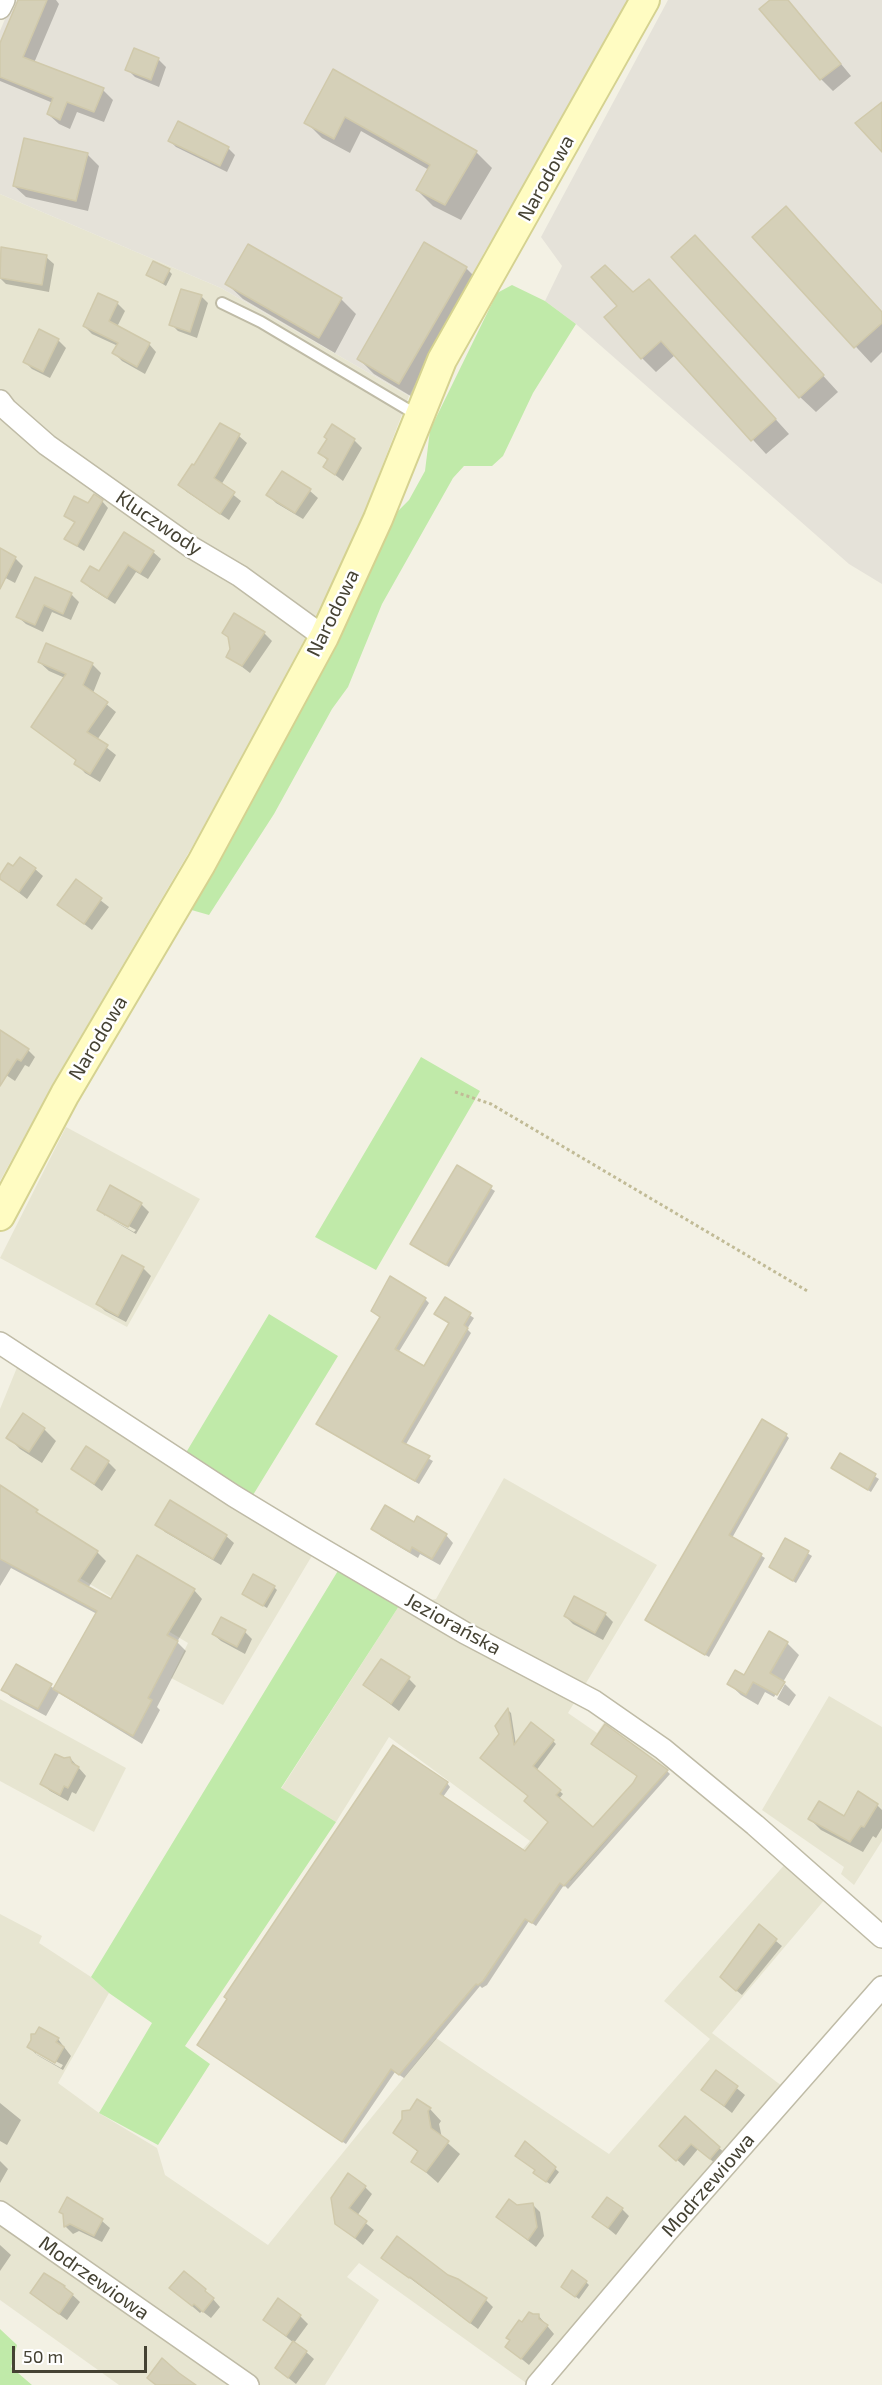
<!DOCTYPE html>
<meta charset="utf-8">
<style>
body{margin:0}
#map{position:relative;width:882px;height:2385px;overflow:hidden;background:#f3f1e4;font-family:"Exo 2",sans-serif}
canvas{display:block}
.scale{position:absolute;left:12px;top:2346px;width:135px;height:27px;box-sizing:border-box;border:3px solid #454233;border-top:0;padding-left:8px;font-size:18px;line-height:21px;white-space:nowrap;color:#454233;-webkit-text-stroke:4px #fff;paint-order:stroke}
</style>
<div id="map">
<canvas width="882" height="2385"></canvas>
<div class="scale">50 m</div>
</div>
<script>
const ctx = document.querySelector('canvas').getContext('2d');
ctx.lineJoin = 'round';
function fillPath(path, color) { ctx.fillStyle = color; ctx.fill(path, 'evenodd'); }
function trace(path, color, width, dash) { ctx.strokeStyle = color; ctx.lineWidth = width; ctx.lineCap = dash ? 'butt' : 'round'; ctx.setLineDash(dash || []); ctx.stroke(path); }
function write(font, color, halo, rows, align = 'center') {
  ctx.font = font + ' "Exo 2",sans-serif'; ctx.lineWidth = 5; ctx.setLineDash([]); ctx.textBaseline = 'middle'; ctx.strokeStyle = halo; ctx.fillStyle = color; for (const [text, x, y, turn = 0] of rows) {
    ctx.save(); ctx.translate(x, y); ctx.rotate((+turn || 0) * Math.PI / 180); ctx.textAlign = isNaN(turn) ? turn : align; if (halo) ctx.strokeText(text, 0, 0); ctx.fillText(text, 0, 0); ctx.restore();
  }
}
const residential = new Path2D(`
 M0 194 221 288 409 396 341 574 259 733 68 1058 0 1181Z
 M66 1127 200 1199 127 1327 0 1258Z
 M18 1365 313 1554 223 1705 171 1678 188 1643 0 1530V1409Z
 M504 1478 657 1565 568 1713 597 1733 605 1721 669 1769 571 1881 521 1851 530 1841 389 1737 336 1822 281 1789 399 1606 436 1599Z
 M829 1696 882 1727V1841L854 1885 841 1874 844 1867 762 1810Z
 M0 1699 126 1768 94 1832 0 1781Z
 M787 1862 826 1898 712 2033 782 2086 529 2385 359 2263 347 2277 379 2300 325 2385H257L0 2206V1914L42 1936 39 1943 91 1977 109 1993 58 2083 99 2113 157 2148 165 2175 268 2245 436 2038 609 2154 710 2039 664 2001Z
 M0 2219 237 2385H119L0 2300Z`);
const industrial = new Path2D(`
 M13 0H628L535 171 485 251 409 396 221 288 0 194V31Z
 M668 0H882V584L849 564 576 324 545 301 562 266 541 237Z`);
const green = new Path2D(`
 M512 285 545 301 576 324 533 393 503 456 492 466H464L453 478 382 604 348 687 332 709 274 814 209 915 188 909 298 713 396 513 409 500 425 471 430 430 497 293Z
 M421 1057 480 1091 376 1270 315 1237Z
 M269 1314 338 1356 253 1495 184 1456Z
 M339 1569 399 1606 281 1788 336 1822 185 2046 210 2064 158 2145 99 2113 152 2023 109 1993 91 1977Z
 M0 2329 17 2345 11 2367 32 2385H0Z`);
const shadow = new Path2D(`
 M20 0H56L59 4 34 63 103 90 113 100 104 122 77 112 70 129 59 124 48 114 53 103 0 81V47Z
 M772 0H788L851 76 833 91 821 79Z
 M135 50 159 60 166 67 159 87 135 77 127 69Z
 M333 71 476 152 492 168 461 220 433 206 417 190 429 170 361 131 350 153 322 138 306 122Z
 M179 123 229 149 235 155 227 172 176 147 170 141Z
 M88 155 99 166 88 211 26 197 14 186Z
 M754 237 882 312V352L871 363Z
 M425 244 466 268 481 283 414 398 374 374 359 359Z
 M3 249 46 257 54 264 49 292 6 284 0 278Z
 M711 253 838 392 816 412 800 397Z
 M169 271 172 274 166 286 148 275Z
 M227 284 341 299 356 314 335 353 243 299Z
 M633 294 663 295 789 434 766 454 675 355 656 372 642 358Z
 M99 295 117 303 125 311 117 327 149 344 156 352 145 374 122 361 114 353 118 346 92 334 84 326Z
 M201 296 208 303 197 338 178 331 171 324Z
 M58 340 66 348 50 378 32 369 25 362Z
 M221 425 239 436 247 443 221 485 241 501 229 520 187 492 180 485 195 467Z
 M332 427 354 440 362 448 343 481 325 467 328 461 320 453 329 439Z
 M310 491 318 498 303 519 276 503 268 495Z
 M102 501 108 508 84 551 66 539 76 524 66 516Z
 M2 551 16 559 23 566 15 583 0 575Z
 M153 552 161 559 148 579 136 572 115 604 90 588 83 581Z
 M36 579 72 595 79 602 71 620 52 612 43 632 26 624 18 617Z
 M224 633H264L272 641 250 673 228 656 232 650 230 639Z
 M39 662 92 664 101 673 93 693 116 712 97 740 116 755 100 782 85 773 76 763 77 761 33 727 65 678 49 671Z
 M14 869H35L43 876 27 899 0 878Z
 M76 881 109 907 92 930 59 905Z
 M0 1032 28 1050 35 1057 29 1067 25 1065 15 1081 0 1071Z
 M457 1167 495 1191 449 1267 415 1247Z
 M141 1204 149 1212 136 1234 105 1216 134 1232 136 1230 105 1213V1216L99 1209Z
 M143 1268 151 1276 126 1322 105 1311 98 1304Z
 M425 1299 429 1303 398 1353 424 1368 450 1324 436 1314 445 1299 474 1318 467 1329 471 1333 405 1446 433 1461 419 1484 322 1427 382 1318 373 1311Z
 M44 1429 56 1441 42 1463 20 1449 8 1437Z
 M786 1435 789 1438 732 1538 765 1558 709 1657 646 1620Z
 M840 1455 879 1479 871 1492 833 1468Z
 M108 1462 116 1470 102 1491 73 1469Z
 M0 1485 45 1519 97 1552 106 1561 88 1588 112 1601 194 1590 202 1599 177 1642 186 1651 157 1707 160 1710 142 1744 59 1693 46 1716 11 1697 3 1690 16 1666 55 1689 97 1614 11 1568 0 1586Z
 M157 1524 226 1536 234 1543 221 1565 165 1532Z
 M414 1524 446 1535 453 1543 440 1565 420 1554 418 1558 381 1536 373 1529Z
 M786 1540 812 1556 796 1583 771 1567Z
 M274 1587 277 1590 267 1608 244 1594Z
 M605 1614 613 1622 603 1640 573 1624 565 1616Z
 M245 1632 252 1639 245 1654 221 1641 213 1634Z
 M787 1643 799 1655 783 1682 796 1695 789 1706 777 1699 785 1684H782L774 1697 765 1692 758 1705 741 1695 729 1684 744 1677Z
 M409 1679 416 1686 399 1711 365 1685Z
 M508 1710 511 1713 516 1745 553 1741 556 1744 536 1771 563 1794 558 1800 593 1829 667 1771 670 1774 568 1889 564 1885 536 1926 529 1921 487 1985 482 1988 480 1986 404 2078 395 2072 346 2144 202 2048 447 1783 450 1787 443 1797 525 1852 550 1822 530 1797 500 1734Z
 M70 1758 86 1776 76 1794 72 1792 68 1801 50 1791 42 1784 63 1760Z
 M877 1805 882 1810V1828L876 1838 873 1836 863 1852 821 1830 810 1819 844 1818Z
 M759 1927 782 1946 742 1995 727 1983Z
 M58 2039 71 2056 63 2070 37 2055 29 2047ZM36 2051 63 2065 61 2068 36 2054Z
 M717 2072 745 2095 732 2113 703 2090Z
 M0 2103 21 2120 7 2145 0 2141Z
 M430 2109 441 2121 439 2124 442 2138 460 2154 438 2183 413 2161 419 2153 395 2132Z
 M685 2118 726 2154 717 2165 698 2149 684 2166 668 2152Z
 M526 2143 559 2172 550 2184 538 2176Z
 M0 2161 8 2169 0 2183Z
 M365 2187 372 2194 357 2216 374 2230 363 2245 336 2223Z
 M532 2204 540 2212 544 2236 536 2247 498 2217 517 2207Z
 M622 2209 629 2216 616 2235 594 2217Z
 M65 2215 102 2221 110 2228 102 2242 79 2231 73 2234 65 2226Z
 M0 2245 11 2255 0 2271Z
 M383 2258 447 2277 486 2300 493 2307 478 2329Z
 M586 2282 589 2285 579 2299 566 2290Z
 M64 2287 80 2302 67 2320 31 2293Z
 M171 2288 213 2299 220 2307 211 2318 202 2311 200 2313Z
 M538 2315 554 2334 529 2365 507 2347 522 2324Z
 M300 2316 308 2324 294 2343 265 2320Z
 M306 2352 314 2359 296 2384 276 2368Z`);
const building = new Path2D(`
 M18 0H47L23 57 104 88 94 112 67 102 60 120 47 114 53 98 0 77V43Z
 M770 0H788L841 64 820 80 759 9Z
 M134 48 159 58 151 80 125 70Z
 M333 69 477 151 445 205 416 190 430 165 345 117 334 139 304 123Z
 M882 102V152L855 123Z
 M178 121 229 147 220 166 168 141Z
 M24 138 88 153 76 201 13 186Z
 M786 206 882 312V323L854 348 752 237Z
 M695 235 824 375 799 398 671 257Z
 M424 242 467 267 399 384 357 359Z
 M248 244 342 298 319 338 225 284Z
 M1 247 47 255 42 285 0 278Z
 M153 261 170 269 163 283 146 275Z
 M605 265 633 292 649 279 776 419 751 441 661 341 641 359 604 317 617 306 591 277Z
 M181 289 202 295 190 332 169 325Z
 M98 293 118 302 109 321 150 343 137 367 112 353 118 343 83 326Z
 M39 329 59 339 43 372 23 362Z
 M220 423 240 434 214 478 235 492 220 514 178 485 192 464 194 465Z
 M332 424 355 439 335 475 323 467 328 459 318 453 327 439 324 437Z
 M282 471 311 489 295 513 266 495Z
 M94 494 103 500 77 546 64 539 75 522 64 516 74 496 88 503Z
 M124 532 154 551 140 573 128 565 107 598 81 581 90 566 99 571Z
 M0 548 16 557 0 589Z
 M35 577 72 593 63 614 44 605 35 625 16 617Z
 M234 613 265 632 242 666 226 657 230 649 228 637 222 633Z
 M46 643 93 663 83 685 108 702 87 732 108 745 90 774 74 764 76 760 31 727 66 674 38 662Z
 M20 857 36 868 19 892 0 879V875L8 863 13 866Z
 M76 879 102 898 84 924 57 905Z
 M0 1030 29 1049 21 1061 17 1059 0 1086Z
 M457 1165 492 1186 446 1265 410 1244Z
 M110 1185 142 1203 128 1227 97 1210Z
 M122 1255 144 1267 118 1316 96 1304Z
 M390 1276 426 1298 395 1349 424 1366 449 1323 434 1314 445 1297 471 1313 464 1325 468 1328 402 1442 430 1456 415 1481 316 1424 380 1317 371 1311Z
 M23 1413 45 1428 29 1452 6 1438Z
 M762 1419 787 1434 729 1535 762 1554 705 1655 645 1620Z
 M86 1446 109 1461 94 1484 71 1469Z
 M840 1453 876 1474 868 1490 831 1468Z
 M0 1485 38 1510 36 1512 98 1551 78 1581 111 1599 137 1555 195 1589 167 1635 178 1641 148 1698 152 1700 133 1736 53 1689 97 1611 0 1559Z
 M170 1500 227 1535 213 1559 155 1525Z
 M385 1505 414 1522 417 1516 447 1534 432 1559 412 1547 410 1552 371 1529Z
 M785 1538 809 1551 793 1581 769 1567Z
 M253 1574 275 1586 263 1606 242 1594Z
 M574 1596 606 1613 595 1633 564 1616Z
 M221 1617 246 1630 237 1647 212 1634Z
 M769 1631 788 1642 770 1673 785 1682 777 1695 753 1682 746 1695 727 1684 735 1670 744 1675Z
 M381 1659 410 1677 391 1704 363 1685Z
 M16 1664 52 1684 38 1709 1 1690Z
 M508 1708 514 1745 531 1722 554 1740 533 1766 561 1790 556 1795 593 1827 633 1783 637 1776 591 1744 605 1724 668 1770 564 1886 560 1883 532 1923 525 1919 483 1981 478 1985 476 1984 399 2075 391 2069 342 2142 197 2045 227 1999 224 1997 393 1745 448 1782 440 1794 525 1851 548 1822 524 1801 528 1796 480 1758 499 1734 495 1726Z
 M55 1754 64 1758 70 1757 72 1763 79 1767 68 1788 64 1786 60 1795 40 1784Z
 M858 1791 878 1804 864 1827 861 1826 850 1842 808 1819 819 1801 844 1816Z
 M759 1924 777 1939 736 1991 720 1977Z
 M39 2027 59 2038 56 2042 64 2047 55 2063 27 2047 31 2040V2034H35Z
 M716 2070 738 2086 724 2106 701 2090Z
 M417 2099 431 2108 428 2111 431 2128 449 2141 426 2172 411 2162 418 2151 393 2133 402 2119V2111L410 2110Z
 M685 2116 720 2147 710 2159 691 2144 676 2161 659 2146Z
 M525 2141 556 2167 546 2182 533 2173 535 2170 515 2156Z
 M348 2173 366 2186 349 2208 367 2221 355 2238 335 2224 331 2198Z
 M67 2197 103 2219 94 2236 70 2224 64 2227 63 2214 59 2212Z
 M607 2197 623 2208 608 2228 592 2217Z
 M509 2199 517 2205 533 2203 537 2227 528 2240 496 2217Z
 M397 2236 448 2275 458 2279 487 2298 470 2323 410 2277 409 2278 381 2258Z
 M572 2270 587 2281 575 2297 561 2287Z
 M184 2271 206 2289 205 2291 214 2298 203 2312 194 2304 192 2306 169 2288Z
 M44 2273 65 2286 64 2287 73 2294 59 2314 30 2293Z
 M278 2298 301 2315 286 2336 263 2320Z
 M529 2312 533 2314H539V2319L548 2325 521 2359 505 2347 510 2340 506 2338 519 2320 522 2322Z
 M293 2341 307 2351 288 2378 275 2368Z
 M162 2358 179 2373 196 2385H156L147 2378Z`);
const path = new Path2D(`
 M455 1092 491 1104 809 1292`);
const lane = new Path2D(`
 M222 303 261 322 417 415`);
const street = new Path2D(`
 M0 8 4 0
 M0 401 6 409 47 445 191 547 240 576 324 637
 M0 1343 234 1496 300 1536 465 1633 594 1701 663 1749 755 1825 882 1937
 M0 2212 248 2385
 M537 2385 665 2234 882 1987`);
const secondary = new Path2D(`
 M0 1216 65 1094 201 864 324 637 378 519 442 360 645 0`);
const streetNames = [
 ["Narodowa",546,178,-61],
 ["Kluczwody",159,523,34],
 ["Narodowa",333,613,-64],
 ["Narodowa",98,1038,-59],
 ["Jeziorańska",453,1624,29],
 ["Modrzewiowa",708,2185,-49],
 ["Modrzewiowa",94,2278,35]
];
fillPath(residential, '#e7e5d1');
fillPath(industrial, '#e5e2d9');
fillPath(green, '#c0eaa9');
fillPath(shadow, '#0003');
fillPath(building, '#d5d0b8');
trace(building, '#d0c9ab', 1.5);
trace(lane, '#bfbba6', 14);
trace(street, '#bfbba6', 24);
trace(secondary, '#d5d290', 32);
trace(path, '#c1bb96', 3, [3, 3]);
trace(lane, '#fff', 10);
trace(street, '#fff', 21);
trace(secondary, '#fffcc2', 28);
write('20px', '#454233', '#fff', streetNames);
</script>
